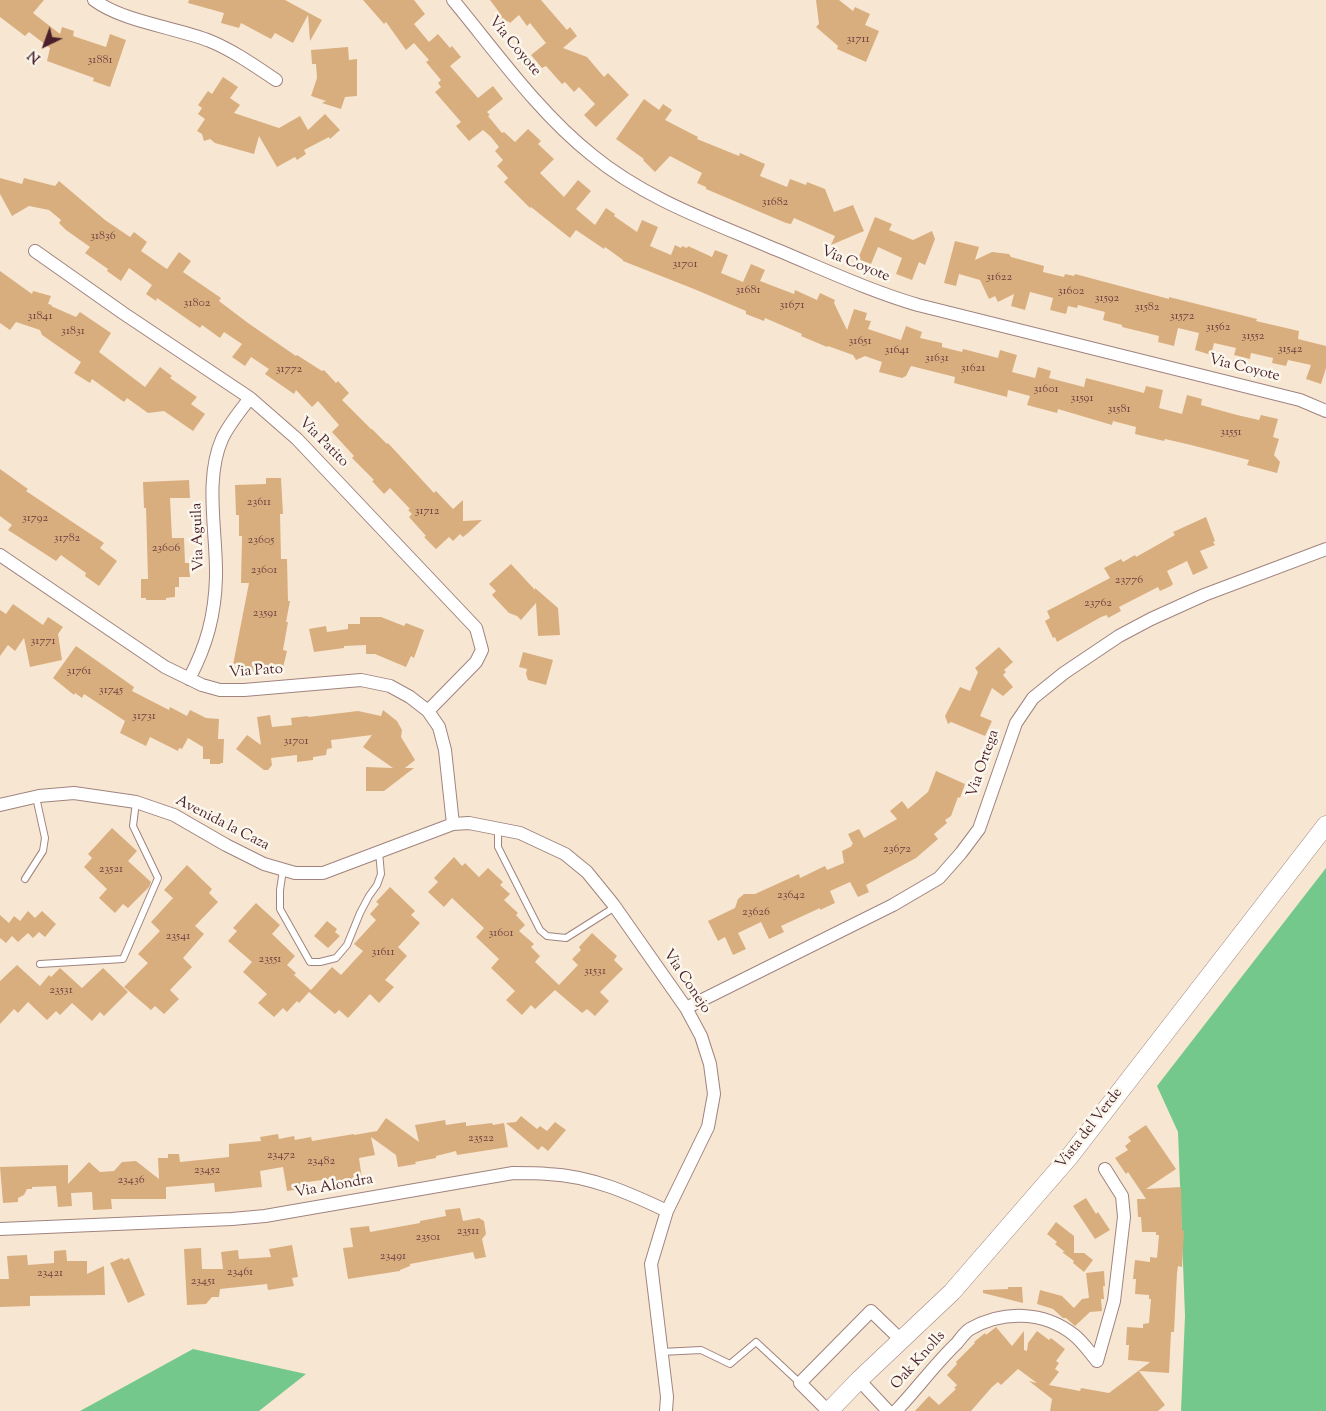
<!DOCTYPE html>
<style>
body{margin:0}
#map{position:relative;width:1326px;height:1411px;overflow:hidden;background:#f7e7d2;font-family:"Sorts Mill Goudy",serif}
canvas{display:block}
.north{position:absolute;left:20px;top:20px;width:50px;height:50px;-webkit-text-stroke:4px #fbf7ec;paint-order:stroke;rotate:222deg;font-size:14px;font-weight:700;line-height:20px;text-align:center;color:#4a1f2b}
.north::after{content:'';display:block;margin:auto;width:18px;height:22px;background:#4a1f2b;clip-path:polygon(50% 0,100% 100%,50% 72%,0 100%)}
</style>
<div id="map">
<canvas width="1326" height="1411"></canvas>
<div class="north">N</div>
</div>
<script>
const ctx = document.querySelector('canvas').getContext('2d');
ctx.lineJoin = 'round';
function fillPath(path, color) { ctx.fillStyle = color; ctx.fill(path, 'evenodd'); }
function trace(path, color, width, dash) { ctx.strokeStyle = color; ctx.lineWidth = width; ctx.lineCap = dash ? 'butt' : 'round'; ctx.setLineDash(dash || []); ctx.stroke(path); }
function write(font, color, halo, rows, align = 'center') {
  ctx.font = font + ' "Sorts Mill Goudy",serif'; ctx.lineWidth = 5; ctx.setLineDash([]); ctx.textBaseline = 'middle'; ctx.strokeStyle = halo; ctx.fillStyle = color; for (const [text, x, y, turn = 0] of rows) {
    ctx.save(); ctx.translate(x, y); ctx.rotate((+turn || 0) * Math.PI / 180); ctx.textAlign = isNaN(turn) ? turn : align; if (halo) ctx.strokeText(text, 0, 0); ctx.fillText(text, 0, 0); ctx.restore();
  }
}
const green = new Path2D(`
 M1326 868V1411H1181L1185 1316 1178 1132 1157 1086Z
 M193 1349 306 1374 259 1411H80Z`);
const building = new Path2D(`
 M0 0H44L33 13 60 34 62 27 74 31 73 36 106 47 110 34 126 40 110 87 93 81 94 78 47 61 50 48 29 32 25 36 0 17Z
 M189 0H285L322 20 310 41 308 15 293 43 275 33 271 39 241 23 239 28 221 23 224 13 188 3Z
 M363 0H414L425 14 414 24 429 42 438 34 450 48 452 46 461 57 450 66 478 98 493 86 503 99 487 112 490 115 488 116 502 133 504 132 515 142 528 129 541 141 538 144 554 159 540 173 564 197 578 180 591 191 576 209 595 225 606 208 615 214 614 216 637 232 642 220 658 227 650 246 671 255 675 245 681 248 682 246 687 248 688 246 712 257 715 250 728 255 721 273 743 282 751 264 765 270 760 281 794 294 795 290 817 300 820 293 835 300 834 303 847 330 854 309 867 313 865 320 871 321 868 329 901 340 906 326 922 332 920 338 942 343V347L962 352 963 349 998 358 1000 350 1017 355 1012 372 1035 378 1038 367 1051 371 1049 378 1084 387 1086 378 1144 393 1146 386 1163 390 1159 408 1182 414 1187 395 1202 399 1201 405 1237 415 1259 420 1261 415 1278 419 1273 437 1279 439 1274 455 1280 462 1277 473 1247 465 1249 460 1191 445 1165 439 1164 441 1135 434 1136 427 1113 421 1112 425 1058 409 1057 413 1027 405 1030 396 1008 390 1007 397 954 383 955 377 911 366 906 376 902 378 879 372 882 362 865 356 856 360 853 355 828 346 827 347 801 336 802 334 765 318 764 321 746 314V311L694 289 623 261V260L605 247 604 249 576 230 570 238 531 207 530 208 504 182 508 178 497 166 503 160 495 151 499 147 491 137 483 130 469 141 456 126 461 122 435 92 441 87 438 83 441 80 426 62 429 60 414 43 406 50 386 22 384 24Z
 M490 0H541L567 30 570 27 577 36 563 48 587 57 604 77 608 73 629 95 596 127 584 115 595 104 579 87 574 92 565 82 562 84 546 66 542 68 531 55 546 43 530 23 527 26 519 15 510 23 508 21 502 26 494 16 499 12Z
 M816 0H839L853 11 855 7 870 14 865 25 879 31 866 62 837 49 838 46 816 27 819 24Z
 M348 47 349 60 357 59V96L345 97 341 109 322 103 326 101 311 96 317 78 316 64H312L311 50Z
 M223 77 238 87 230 98 240 105 234 113 279 128 300 116 308 130 325 114 340 130 330 139 329 137 304 150 306 154 297 160 295 157 277 167 259 136 254 154 215 143 210 139 204 141 202 134 197 131 205 119 198 114 202 108 198 105 208 91 212 94Z
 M644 99 659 110 663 104 672 110 665 120 698 137 697 139 739 156 740 153 765 164 760 176 787 187 790 179 806 185 807 182 825 189 834 212 853 205 864 231 831 245 835 236 794 218 791 224 786 223 706 189V187L697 183 702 173 670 156 655 172 643 160 644 159 616 139Z
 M0 178 22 184 24 178 55 186 59 181 105 220 130 237 134 232 147 242 141 251 164 267 167 269 179 252 191 261 183 272 221 298 219 301 248 323 296 356 297 355 322 371 324 370 336 383 338 381 349 393 342 400 371 429H372L387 444 388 443 434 493 436 491 453 509 463 500V521L482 520 468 533 463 537 460 534 453 541 449 537 436 549 424 537 426 536 409 517 412 514 408 510 410 509 390 488 384 494 372 481 374 480 352 458 354 456 332 432 339 425 318 401 312 407 296 390 294 394 265 374 269 369 251 357 245 366 232 357 242 344 224 332 220 338 202 325 200 328 157 298 156 301 146 294 152 285 129 268 121 281 107 271 108 269 85 253 90 247 66 230 59 223 61 220 49 210 29 206 12 216 0 194Z
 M875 217 892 224 889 230 913 240 932 231 935 239 925 265 919 262 912 280 896 274 902 258 878 247 871 264 858 259Z
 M955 241 979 247 975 260 992 252 1009 254 1011 257 1044 266 1043 272 1064 277 1065 274 1074 276 1075 274 1169 299V297L1257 319 1256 321 1299 331 1298 339 1326 346V368L1321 384 1306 379 1311 365 1288 360 1286 366 1272 363 1273 358 1251 353 1250 359 1234 355 1236 348 1214 343 1211 355 1195 350 1199 333 1178 328 1174 346 1158 342 1159 336 1122 327V325L1103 320 1105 312 1078 305 1077 308 1068 306 1066 314 1050 310 1053 298 1030 292 1025 310 1011 306 1014 294 998 302 995 296 989 299 980 280 959 274 956 286 944 283Z
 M0 271 32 294 33 291 51 296 48 304 52 305 51 306 76 317 80 312 111 333 99 352 145 387 160 367 172 376 170 378 197 397 191 404 205 414 193 431 164 411 148 413 127 398 124 402 92 379 90 383 74 373 81 362 42 335 40 330 16 322 10 330 0 323Z
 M0 469 28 489 26 491 104 543 100 548 117 561 99 586 85 576 86 573 61 555 56 561 8 530 12 525 0 516Z
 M266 478H281L283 514H280L281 559H287L288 601H290L286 622H288L283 650 287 651 282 672 275 670 274 673 262 670 261 673 252 671 251 674 232 670 249 583H241L242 536H239V515H236L235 485 266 484Z
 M189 480 190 498H170L172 538H184L185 563H189L190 577H179V587H175V597L166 598V600H146V598H141V579H148L146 508H144L143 482Z
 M1206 517 1215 541 1213 542 1215 545 1200 551 1208 568 1193 575 1187 561 1167 571 1173 584 1171 586 1160 591 1158 587 1119 607 1121 611 1108 618 1107 615 1101 617 1057 642 1055 637 1053 638 1045 621 1050 618 1047 611 1110 578 1104 568 1121 559 1123 562 1135 555 1136 557 1175 535 1173 532Z
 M511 564 535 590V588L558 608 560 635 538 636 536 603 521 620 517 616 509 613 492 595 496 591 489 584Z
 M13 604 43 625 48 617 63 627 58 634 62 660 30 667 24 638 15 651 8 645 0 656V610L6 614Z
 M360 617H381L404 626 406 623 424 630 414 658 411 656 406 667 375 654H366V645L344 646V648L314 652 309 629 326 626 327 632 348 629V624H360Z
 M76 646 134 687 132 691 169 710 170 707 187 716 190 710 206 718 219 719 218 739H224L223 763H221L220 764H210V759H203V747L188 738 182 749 179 748 178 751 150 737 146 746 120 733 125 721 84 694 82 698 75 693 74 695 53 678Z
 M999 647 1013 662 1004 670 1006 672 1003 675 1013 687 1003 696 992 688 980 716 992 721 985 736 951 722 948 724 945 716 960 687 970 691 978 672 975 668Z
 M523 652 553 660 546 685 528 680 526 674 527 669 519 667Z
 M383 710 397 721 402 730 401 737 415 760 405 768H414L384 791H366V767L393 768 363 747 372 735 331 740 332 748 327 749 326 755 313 757V760L297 762V755L271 758 272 765 268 770H264L236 749 247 735 261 745 257 717 270 715 272 727 292 725 291 718 308 716V717L358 711 381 716Z
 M936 771 965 784 960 798 958 797 951 816 945 820 947 823 934 834 938 839 916 858 866 885 869 892 858 897 850 882 830 891 835 903 820 910V908L781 926 784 932 769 939 761 922 738 933 746 949 733 955 725 937 718 941 708 921 735 908 738 899 744 894H755L799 874 800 878 825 866 827 870 844 863 842 851 852 846 851 845 853 844 848 834 859 829 864 838 897 819 890 811 902 801 908 809 928 792Z
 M112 828 137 851 128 861 151 882 149 887 128 908 123 904 115 913 99 898 107 889 84 867 92 858 88 854Z
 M454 857 462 866 465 863 479 877 488 868 503 882 500 885 510 894 504 900 518 913 516 915 525 925 519 931 534 944 531 947 540 956 535 962 559 985 578 965 572 959 581 950 579 947 592 933 617 956 614 960 623 969 600 992 609 1001 595 1016 587 1009 582 1013 555 990 535 1009 531 1005 522 1015 506 1000 515 991 491 968 499 959 476 937 484 928 452 898 444 907 428 892 438 882 434 878Z
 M187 865 212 889 209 893 218 902 195 926 204 934 183 958 192 967 170 990 179 999 164 1014 155 1006 151 1010 124 987 148 963 138 954 160 931 151 922 173 898 164 890Z
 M390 887 415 911 411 915 420 923 398 947 407 956 385 980 394 987 379 1003 370 994 348 1018 339 1010 335 1014 309 992 299 1003 297 1001 287 1012 283 1008 274 1017 258 1003 267 994 243 972 252 962 228 941 237 931 233 928 256 903 280 925 272 934 295 956 287 965 296 973 294 975 311 990 332 967 341 975 363 951 354 944 376 920 370 914 379 904 376 902Z
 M28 911 35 918 42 911 56 924 45 937 39 932 33 938 28 933 18 942 12 936 6 943 0 938V915L9 923 14 916 20 921Z
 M327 921 337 929 335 932 340 936 328 948 314 936Z
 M17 965 40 986 49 975 51 977 60 968 82 988 103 968 128 992 104 1016 100 1012 92 1021 72 1003 60 1015 56 1011 47 1020 28 1002 18 1013 14 1009 0 1024V981Z
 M521 1116 537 1129 540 1126 547 1131 555 1122 566 1130 548 1151 542 1146 538 1150 506 1123 516 1122Z
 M386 1118 419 1142 415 1125 445 1120 446 1125 466 1122V1126L492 1123 493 1125 504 1123 508 1147 457 1155 456 1151 436 1156V1158L415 1162 416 1164 398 1167 396 1155 371 1137 375 1155 359 1158 362 1179 332 1182 329 1179 301 1183 302 1189 287 1191 283 1167 260 1171 262 1187 215 1192 214 1183 166 1187V1199H111L112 1209 93 1210 92 1192 71 1193 72 1206 58 1207 56 1186 32 1187V1189H27L24 1195 18 1198V1202L3 1203 0 1167 68 1165V1184L89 1162 100 1172 114 1171 122 1162 136 1161 159 1179 158 1158H168V1154H179L180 1162 229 1157V1144L261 1141 260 1137 278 1134 279 1139 294 1136 295 1140 311 1137 312 1141 354 1134V1135L377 1131Z
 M1146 1125 1176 1169 1146 1189 1181 1187 1182 1231 1184 1230 1182 1267 1178 1266 1177 1273 1174 1332H1171L1169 1373 1139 1371 1165 1405 1158 1411H1050L1052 1399 1029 1381 1037 1383 1018 1369 1001 1385 998 1382 992 1387 971 1411H915L929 1396 939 1405 956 1389 954 1388 957 1385 947 1375 957 1364 956 1362 975 1343 974 1342 985 1333 986 1335 996 1327 1012 1346 1024 1331V1350L1027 1351 1028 1343 1037 1331 1049 1340 1051 1338 1065 1349 1056 1361 1059 1363 1055 1369 1059 1372 1049 1385 1080 1391 1081 1388 1109 1393 1150 1362 1128 1360 1129 1345H1126L1127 1327 1143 1328V1324L1149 1323 1151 1299H1149V1295L1135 1294 1136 1279H1133L1135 1260 1150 1262V1257L1157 1258 1159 1235H1156V1232H1142L1141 1217H1138L1137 1199H1146L1128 1172 1126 1174 1115 1158 1128 1150 1125 1146 1131 1141 1128 1137Z
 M1086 1198 1096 1214 1098 1212 1110 1230 1095 1239 1073 1206Z
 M460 1208 463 1221 479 1218 484 1221 486 1234 482 1239 486 1257 475 1259 473 1252 410 1264V1266L400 1270V1271L348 1279 343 1248 353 1247 350 1228 369 1226 370 1232 420 1223V1221L446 1216 445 1210Z
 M1056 1222 1074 1236V1253H1084L1093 1260 1084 1272 1073 1263 1074 1261 1062 1252H1065L1055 1244 1057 1242 1047 1234Z
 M292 1245 298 1277 292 1278 294 1286 268 1290 267 1284 220 1289 219 1297H212L206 1304 187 1305 184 1249 201 1248 202 1269H223L221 1252 238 1250 239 1259 271 1257 269 1249Z
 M66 1250 67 1261H87V1274L104 1266 105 1295 30 1296V1306L0 1307V1279H9L7 1256 27 1255 28 1265 54 1263V1251Z
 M122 1258 124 1260 129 1258 145 1295 128 1303 110 1263Z
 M1104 1271 1105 1286H1103L1104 1299H1101L1102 1311 1090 1312 1075 1326 1066 1318H1063L1053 1309 1037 1304 1040 1290 1062 1296 1074 1308 1082 1299 1089 1298 1086 1273Z
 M1008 1287H1022L1023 1303 983 1293V1290L1008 1289Z`);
const lane = new Path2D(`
 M498 829V847L540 930 547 936 566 938 615 907
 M283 870 280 890V909L310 962H320L336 958 347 945 360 913 369 896 377 885 381 874 379 852
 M25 879 43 851 45 838 36 797
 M40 964 123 959 158 878 133 826 136 802
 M661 1352 701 1350 730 1364 756 1342 800 1383`);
const street = new Path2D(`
 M94 0C124 22 174 27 210 41 234 51 255 66 276 80
 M453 0C496 52 539 113 592 155 644 198 709 221 770 247 819 267 867 290 918 305L1300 400 1326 411
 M35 251 123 313 250 398 297 439 476 628 482 650 476 662 428 711
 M0 555 165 667 202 685 220 690H244L361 680 390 686 410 697 428 711 439 727 445 750 453 824
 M189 679C207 645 215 615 216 577 217 533 204 480 222 439 229 424 240 411 250 398
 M0 805 39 796 74 793 136 802 174 815 226 845 264 864 295 873H323L453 824 469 823 520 833 565 854 587 872 613 904 686 1008 701 1036 710 1064 714 1094 708 1127 667 1211 651 1264 667 1397 666 1411
 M686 1008 893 905 939 878 961 853 979 829 1016 723 1033 698 1064 673 1119 636 1151 619 1204 595 1326 549
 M0 1229 232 1219 265 1216 513 1173C525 1173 537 1173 548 1174 591 1176 629 1193 667 1211
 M1097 1361 1114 1301 1124 1217 1122 1196 1105 1169
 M859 1380 888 1411
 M828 1411 800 1383 871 1311 901 1340
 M896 1411C917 1389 935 1364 957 1343 961 1338 965 1332 970 1329 1003 1310 1044 1311 1074 1335 1083 1342 1090 1353 1097 1361`);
const secondary = new Path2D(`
 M829 1411 859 1380 952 1292 1070 1156 1326 825`);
const numberNames = [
 ["31711",858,40],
 ["31881",100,61],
 ["31682",775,203],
 ["31836",103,237],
 ["31701",685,265],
 ["31622",999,278],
 ["31681",748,291],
 ["31602",1071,292],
 ["31592",1107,299],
 ["31802",197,304],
 ["31671",792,306],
 ["31582",1147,308],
 ["31841",40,317],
 ["31572",1182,317],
 ["31562",1218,328],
 ["31831",73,332],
 ["31552",1253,337],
 ["31651",860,342],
 ["31542",1290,350],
 ["31641",897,351],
 ["31631",937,359],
 ["31621",973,369],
 ["31772",289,370],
 ["31601",1046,390],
 ["31591",1082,399],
 ["31581",1119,410],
 ["31551",1231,433],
 ["23611",259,503],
 ["31712",427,512],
 ["31792",35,519],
 ["31782",67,539],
 ["23605",261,541],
 ["23606",166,549],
 ["23601",264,571],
 ["23776",1129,581],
 ["23762",1098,604],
 ["23591",265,614],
 ["31771",43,642],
 ["31761",79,672],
 ["31745",111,691],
 ["31731",144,717],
 ["31701",296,742],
 ["23672",897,850],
 ["23521",111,870],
 ["23642",791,896],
 ["23626",756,913],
 ["31601",501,934],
 ["23541",178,937],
 ["31611",383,953],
 ["23551",270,960],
 ["31531",595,972],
 ["23531",61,991],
 ["23522",481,1139],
 ["23472",281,1156],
 ["23482",321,1162],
 ["23452",207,1171],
 ["23436",131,1181],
 ["23511",468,1232],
 ["23501",428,1238],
 ["23491",393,1257],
 ["23461",240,1273],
 ["23421",50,1274],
 ["23451",203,1282]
];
const streetNames = [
 ["Via Coyote",514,47,50],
 ["Via Coyote",855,265,22],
 ["Via Coyote",1244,369,14],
 ["Via Patito",323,443,45],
 ["Via Aguila",199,537,-92],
 ["Via Pato",256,672,-4],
 ["Via Ortega",984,764,-71],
 ["Avenida la Caza",222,824,27],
 ["Via Conejo",686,982,56],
 ["Vista del Verde",1090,1129,-52],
 ["Via Alondra",334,1187,-10],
 ["Oak Knolls",919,1361,-48]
];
fillPath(green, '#75c88b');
fillPath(building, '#d9ae7f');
trace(lane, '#a0837e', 8);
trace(street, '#a0837e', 14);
trace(secondary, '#a0837e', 19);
trace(lane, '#fff', 6);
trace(street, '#fff', 12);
trace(secondary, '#fff', 18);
write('12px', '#6e4340', null, numberNames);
write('15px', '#4a1f2b', '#fbf7ec', streetNames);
</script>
